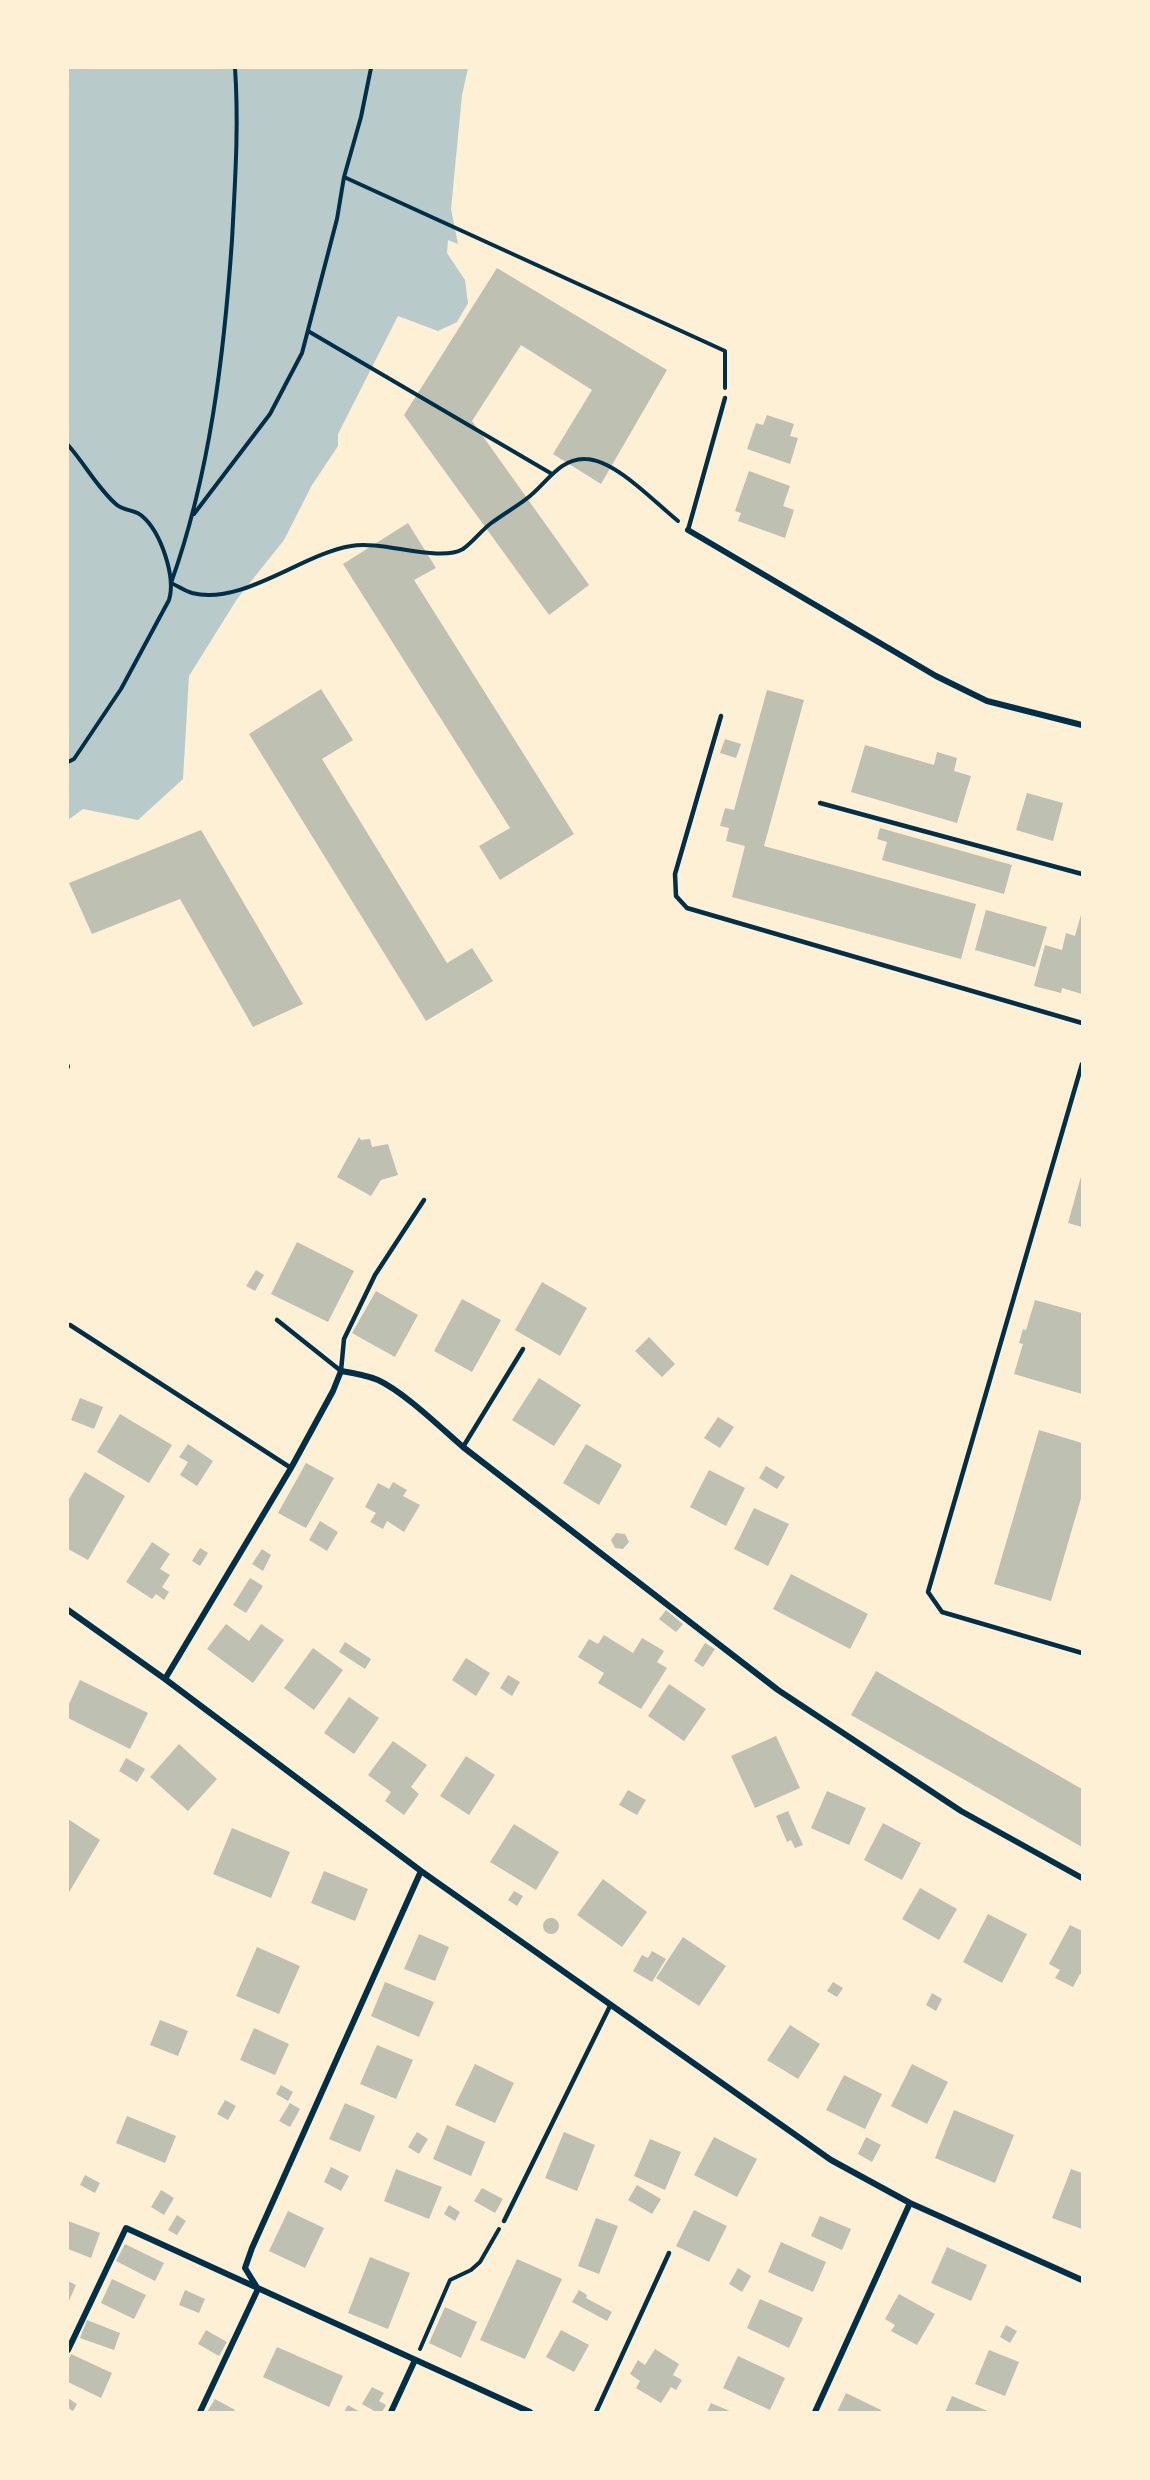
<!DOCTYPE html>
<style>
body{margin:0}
#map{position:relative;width:1150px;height:2480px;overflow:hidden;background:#fdf0d5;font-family:"Sofia Sans Condensed",sans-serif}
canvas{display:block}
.frame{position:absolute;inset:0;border:69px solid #fdf0d5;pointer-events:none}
</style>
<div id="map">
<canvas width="1150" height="2480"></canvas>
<div class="frame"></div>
</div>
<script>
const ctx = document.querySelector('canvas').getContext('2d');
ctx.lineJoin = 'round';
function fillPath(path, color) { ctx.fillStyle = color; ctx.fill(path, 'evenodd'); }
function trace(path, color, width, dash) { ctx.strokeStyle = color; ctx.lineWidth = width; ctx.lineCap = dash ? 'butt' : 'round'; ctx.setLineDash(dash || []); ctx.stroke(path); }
const green = new Path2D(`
 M68 68H468L462 95 451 209 458 244 448 240 447 253 465 280 468 303 457 322 438 331 398 316 338 434V446L312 485 284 540 237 599 189 676 183 779 138 820 83 809 68 820Z`);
const building = new Path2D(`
 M497 268 667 370 601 484 553 454 592 390 521 345 472 421 589 585 549 615 404 415Z
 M767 415 794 424 790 436 798 438 790 464 747 449 756 423 763 425Z
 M749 471 790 486 783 506 794 510 785 538 738 521 741 513 735 511Z
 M408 523 436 568 414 580 574 834 500 880 479 846 510 828 343 564Z
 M321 689 353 740 322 759 447 963 472 948 493 981 426 1021 249 734Z
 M767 690 804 700 764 846 976 904 961 959 732 897 745 846 726 841 729 828 720 826 725 808 734 810Z
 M725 739 741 744 736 758 720 753Z
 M865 745 934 765 937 752 957 758 954 771 971 776 957 823 851 792Z
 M1027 793 1063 803 1053 841 1016 830Z
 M880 828 1012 865 1004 894 882 860 887 842 877 839Z
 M201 830 303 1004 253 1027 180 899 92 934 69 883Z
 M986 910 1047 927 1035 967 975 950Z
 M1082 911V994L1062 988 1061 993 1034 986 1045 945 1062 950 1066 933 1075 936Z
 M359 1137 361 1140 370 1139 372 1147 388 1144 398 1175 381 1180 371 1196 337 1177Z
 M1082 1173V1227L1068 1223Z
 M297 1242 354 1271 328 1322 271 1294Z
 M256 1270 264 1275 255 1291 246 1286Z
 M542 1282 587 1308 560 1356 515 1330Z
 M376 1291 418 1315 395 1357 352 1333Z
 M462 1299 501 1320 472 1372 434 1351Z
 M1035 1300 1082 1313V1394L1014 1374 1023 1344 1019 1343 1023 1329 1026 1330Z
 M649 1337 675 1364 662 1377 635 1351Z
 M539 1378 581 1405 554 1446 512 1420Z
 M80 1398 103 1407 94 1429 71 1420Z
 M120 1414 172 1445 149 1483 97 1452Z
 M718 1417 734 1427 720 1448 704 1438Z
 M1039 1430 1082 1443V1495L1051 1601 994 1584Z
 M188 1444 213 1461 197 1486 180 1475 188 1462 179 1457Z
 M586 1444 622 1465 599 1505 563 1483Z
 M306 1463 334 1478 306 1528 278 1513Z
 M766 1466 785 1477 777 1489 759 1478Z
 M709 1470 745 1488 726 1526 690 1507Z
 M85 1472 125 1496 88 1560 68 1549V1498L69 1499Z
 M393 1482 407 1490 403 1496 420 1505 404 1532 387 1521 383 1529 370 1522 376 1513 365 1507 378 1483 389 1489Z
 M754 1508 789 1524 768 1566 734 1549Z
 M320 1521 338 1532 327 1551 309 1540Z
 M616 1533 625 1534 629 1542 623 1549 615 1548 611 1540Z
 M152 1542 170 1554 160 1569 170 1575 162 1587 169 1592 164 1600 156 1594 152 1599 126 1582Z
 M200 1548 208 1553 200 1566 192 1561Z
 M262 1549 271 1555 263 1571 252 1564Z
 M791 1574 868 1614 850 1649 773 1609Z
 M250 1578 263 1586 246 1613 233 1605Z
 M666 1610 683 1624 676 1632 659 1619Z
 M226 1624 249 1641 261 1624 284 1640 253 1683 207 1649Z
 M604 1635 633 1653 642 1638 664 1651 657 1662 667 1668 641 1709 598 1683 604 1673 578 1657 589 1639 598 1644Z
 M345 1642 371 1659 365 1669 339 1652Z
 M705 1643 715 1649 703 1667 694 1661Z
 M313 1648 343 1670 314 1710 284 1688Z
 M466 1658 490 1673 476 1696 452 1680Z
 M876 1671 1082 1789V1847L851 1715Z
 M508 1675 520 1682 512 1696 500 1688Z
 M80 1680 148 1713 130 1749 68 1718V1706Z
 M669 1684 706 1709 684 1741 648 1716Z
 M349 1697 379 1718 354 1754 324 1733Z
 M776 1736 800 1788 755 1808 731 1756Z
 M393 1741 427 1765 411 1787 419 1794 404 1815 385 1801 391 1792 368 1775Z
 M179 1744 217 1779 188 1811 150 1777Z
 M466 1756 495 1775 469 1815 440 1796Z
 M126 1758 145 1769 137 1782 119 1771Z
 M628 1790 646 1800 637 1815 619 1805Z
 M827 1791 866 1808 849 1845 811 1828Z
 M788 1811 803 1845 795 1848 791 1840 787 1842 776 1816Z
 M68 1819 100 1840 68 1894Z
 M883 1823 921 1843 902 1880 864 1860Z
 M514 1824 559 1852 536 1890 490 1862Z
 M232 1828 290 1852 271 1898 213 1874Z
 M324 1871 368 1889 355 1921 311 1903Z
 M603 1879 647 1912 622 1947 577 1915Z
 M920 1888 957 1909 939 1940 902 1919Z
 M514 1891 523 1896 517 1906 508 1900Z
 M988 1914 1027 1934 1002 1983 963 1962Z
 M543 1926a8 8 0 1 1 16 0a8 8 0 1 1-16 0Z
 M1070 1925 1082 1931V1975L1080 1974 1073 1987 1055 1978 1060 1970 1049 1964Z
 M419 1934 449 1947 435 1981 404 1969Z
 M683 1937 726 1966 699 2006 656 1978Z
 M257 1947 300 1966 279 2014 236 1996Z
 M652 1951 666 1959 652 1982 633 1971 642 1955 648 1958Z
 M385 1982 434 2002 419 2037 371 2016Z
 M833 1982 843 1988 837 1997 827 1991Z
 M932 1993 942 1999 936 2011 926 2005Z
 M160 2020 188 2031 178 2056 150 2045Z
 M790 2025 820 2044 798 2079 767 2060Z
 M254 2028 289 2044 275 2075 240 2060Z
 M377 2045 413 2060 396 2099 360 2084Z
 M475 2064 514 2083 495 2123 455 2105Z
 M912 2064 948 2082 927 2124 891 2106Z
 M844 2075 882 2094 865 2129 826 2110Z
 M281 2085 293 2092 288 2101 276 2094Z
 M225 2100 236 2106 228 2120 217 2114Z
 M290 2103 300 2109 290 2127 279 2121Z
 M345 2103 375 2116 360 2152 329 2139Z
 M954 2110 1014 2135 995 2183 935 2158Z
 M127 2116 176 2136 165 2163 116 2143Z
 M447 2125 485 2142 471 2176 433 2159Z
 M417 2132 428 2139 419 2154 408 2147Z
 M564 2132 595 2145 577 2191 545 2178Z
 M714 2137 757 2159 737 2197 694 2175Z
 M866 2137 881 2145 872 2162 858 2154Z
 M650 2139 681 2152 665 2190 634 2176Z
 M331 2167 349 2176 341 2191 324 2182Z
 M396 2169 442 2187 429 2219 384 2201Z
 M1071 2169 1082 2173V2229L1052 2218Z
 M85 2175 100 2183 95 2193 80 2185Z
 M637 2185 661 2199 652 2214 628 2200Z
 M482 2188 503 2199 495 2213 474 2201Z
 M161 2190 174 2198 164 2215 151 2207Z
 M449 2205 460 2212 455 2221 444 2214Z
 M694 2210 727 2226 709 2262 676 2246Z
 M288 2211 324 2228 305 2268 269 2251Z
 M177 2215 186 2221 177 2235 168 2230Z
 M820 2216 851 2229 842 2250 811 2236Z
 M596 2218 618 2226 599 2274 578 2266Z
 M68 2221 100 2233 91 2258 68 2249Z
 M781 2242 826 2262 813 2292 768 2272Z
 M125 2244 164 2263 155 2281 116 2261Z
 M947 2247 987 2265 971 2301 931 2283Z
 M370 2257 410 2273 388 2329 348 2313Z
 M517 2259 562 2279 525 2359 480 2340Z
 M738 2268 751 2276 742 2292 729 2284Z
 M112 2279 146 2295 134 2319 101 2303Z
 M68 2281 76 2285 68 2303Z
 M185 2290 205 2299 199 2313 179 2305Z
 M579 2290 587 2295 586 2298 612 2312 607 2321 572 2302Z
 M899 2294 935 2314 917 2345 891 2331 895 2325 885 2319Z
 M760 2299 803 2318 789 2348 747 2328Z
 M445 2307 477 2322 461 2358 429 2343Z
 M87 2320 120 2333 114 2350 80 2338Z
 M1006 2325 1017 2331 1010 2343 1000 2337Z
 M206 2330 227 2342 219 2356 198 2344Z
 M561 2330 589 2345 574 2372 546 2357Z
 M277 2347 343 2376 329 2407 263 2377Z
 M655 2349 679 2364 673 2375 682 2380 676 2390 671 2387 661 2403 636 2388 640 2381 630 2374 638 2360 645 2365Z
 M989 2350 1019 2362 1005 2396 975 2384Z
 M71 2354 112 2373 101 2398 68 2382V2361Z
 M738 2356 785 2378 770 2410 723 2388Z
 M372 2387 384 2393 379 2401 386 2405 382 2412H376L362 2404Z
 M846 2393 881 2410 880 2412H837Z
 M952 2396 990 2412H945Z
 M68 2398 77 2404 73 2411 68 2408Z
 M215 2399 235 2410 233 2412H207Z
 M711 2403 732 2412H707Z
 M348 2405 360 2412H344Z`);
const path = new Path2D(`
 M344 177 725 351V388
 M308 331 552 474
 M68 445C85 464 98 489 117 505 124 511 136 510 142 516 161 532 176 577 169 600L121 689 74 759 68 762
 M194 514 270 414 302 353 337 219 344 177 361 117 371 68
 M171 583C178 586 185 591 192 593 242 606 302 554 351 546 382 540 439 563 463 549 473 542 480 532 490 524 503 514 518 506 530 496 547 482 561 458 585 459 615 459 655 503 678 521
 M171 583C210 474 224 355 232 240 235 183 239 125 235 68
 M68 1066V1067
 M420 2349 450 2280 471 2270 480 2262 499 2229`);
const service = new Path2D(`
 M688 530 725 398
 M721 716 675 874 676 896 687 908 1082 1023
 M820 803 1082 874
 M1082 1064 928 1592 942 1612 1082 1653
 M277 1320 341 1371 344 1339 375 1275 424 1200
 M70 1325 291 1468
 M463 1447 523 1349
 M504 2221 610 2006
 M596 2412 669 2253`);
const minor = new Path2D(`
 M688 530 936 676 987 701 1082 725
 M68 1610 165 1679 421 1871 831 2160 910 2203 1082 2280
 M165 1679 291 1468 333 1391 341 1371C353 1373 366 1375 378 1380 404 1392 441 1428 463 1447L778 1690 961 1811 1082 1878
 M68 2350 126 2228 530 2412
 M200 2412 258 2289 245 2268 252 2248 421 1871
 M391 2412 415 2360
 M815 2412 910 2203`);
fillPath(green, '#b9caca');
fillPath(building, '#bec0b2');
trace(path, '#003049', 4);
trace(service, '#003049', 4.5);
trace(minor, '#003049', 6);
</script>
